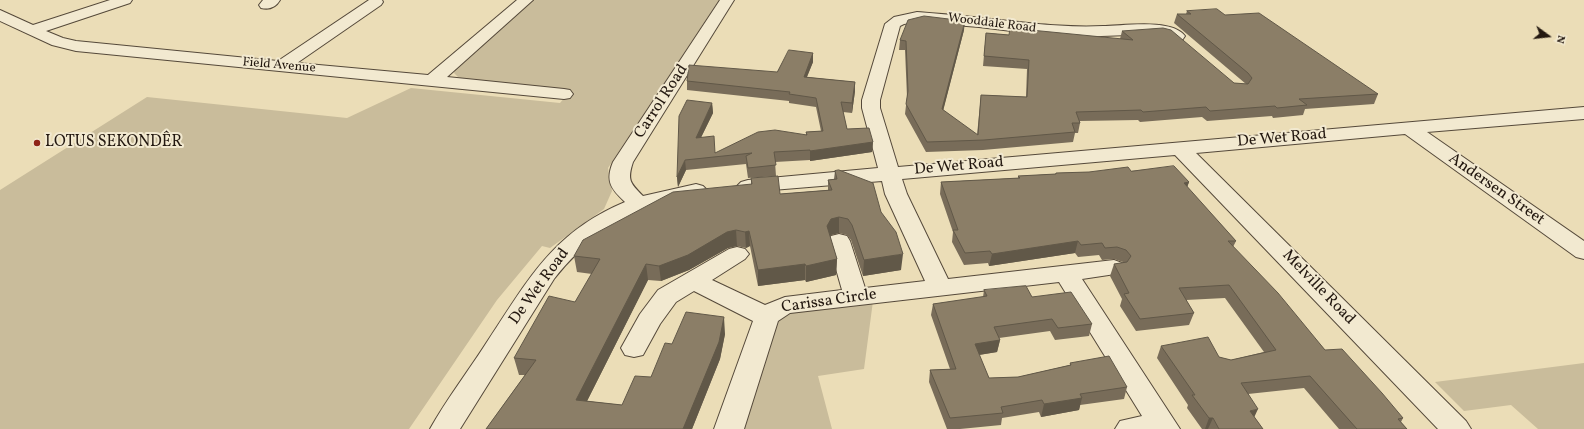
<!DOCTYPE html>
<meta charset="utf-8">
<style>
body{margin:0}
#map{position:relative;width:1584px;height:429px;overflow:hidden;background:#ebddb7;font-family:Vollkorn,serif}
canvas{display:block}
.north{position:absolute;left:1528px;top:16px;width:40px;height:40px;-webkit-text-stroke:3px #f2e9d0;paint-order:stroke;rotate:105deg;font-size:11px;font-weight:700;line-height:16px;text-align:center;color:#231810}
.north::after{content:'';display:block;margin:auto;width:14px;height:18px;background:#231810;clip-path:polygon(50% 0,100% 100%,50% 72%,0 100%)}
</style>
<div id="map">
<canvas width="1584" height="429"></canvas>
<div class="north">N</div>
</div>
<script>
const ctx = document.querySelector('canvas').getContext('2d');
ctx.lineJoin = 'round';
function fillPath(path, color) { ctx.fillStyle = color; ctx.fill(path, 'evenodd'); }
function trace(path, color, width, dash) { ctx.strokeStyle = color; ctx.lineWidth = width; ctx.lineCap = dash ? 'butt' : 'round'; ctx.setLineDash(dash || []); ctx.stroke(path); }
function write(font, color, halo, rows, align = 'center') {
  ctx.font = font + ' Vollkorn,serif'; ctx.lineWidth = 4; ctx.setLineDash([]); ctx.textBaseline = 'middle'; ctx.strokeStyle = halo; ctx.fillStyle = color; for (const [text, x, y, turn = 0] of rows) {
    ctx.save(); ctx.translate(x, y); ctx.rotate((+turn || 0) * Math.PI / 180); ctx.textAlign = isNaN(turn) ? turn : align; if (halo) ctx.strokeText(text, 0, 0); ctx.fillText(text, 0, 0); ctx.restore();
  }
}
const green = new Path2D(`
 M532 0H719L608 168 612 191 604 209 550 248 542 246 497 300 409 429H0V190L147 97 347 118 411 88 560 103 571 90 486 83 462 79 458 77 454 73 455 70Z
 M873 301 864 369 818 376 832 429H738L773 323 791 311Z
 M1584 363V429H1538L1511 405 1464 411 1435 382Z`);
const minor = new Path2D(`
 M110 0H132L130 3 46 31 63 38 76 41 278 61 369 0H382L383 2 381 5 297 63 428 75 517 0H533L447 77 564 89 570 90 573 94 570 98 564 99 76 51 52 45 0 21V10L33 25Z
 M263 0H280C276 7 269 10 261 8L259 5Z
 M720 0H734L633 162C627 180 630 183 643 196L696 184 703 186 707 190 703 194C690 198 675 200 662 204 617 216 582 243 554 279L460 429H430C446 400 467 373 485 345 527 282 551 233 625 202 611 189 605 181 613 162Z
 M917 12C938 14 960 15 981 18 1022 22 1061 28 1103 26 1122 26 1172 18 1185 36L1183 39 1177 41 1156 34 1074 37 1052 36 979 27 917 22 904 24 900 26 880 100V108L898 167 1584 107V119L1427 132 1584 241V259L1576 257 1405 134 1196 153 1466 421 1471 429H1438L1175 155 902 179 907 194 948 279 1114 260 1122 263 1126 268 1122 273 1082 279 1180 429H1115L1120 421 1142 416 1059 282 790 313 778 321 744 429H714L753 321 694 291 676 302 660 324 643 355 634 357 625 355 621 348 640 314 658 290 729 249 737 247 745 249 749 254 745 259 712 280 765 305 785 297 842 290 828 241 831 236 839 234 847 236 850 241 865 288 925 281 885 194 882 181 748 192 741 190 737 186 741 182 748 180 878 168 862 108V100L885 24 894 17Z`);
const wall = new Path2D(`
 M1187 11 1225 15 1378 94 1374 104 1305 109 1303 115 1273 118 1272 116 1207 121 1202 117 1140 122 1138 120 1080 121V123L1078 133H1075L1073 142 983 150 926 152 905 114 907 97 905 50H899L900 40 964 30 943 110 977 135 981 95 1026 97 1027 69 983 66 986 33 1009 35 1120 39 1122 31 1234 83 1246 84 1174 23 1177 14H1186Z
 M813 53V62L807 77 855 82V91L852 113 843 112 847 129 873 142 872 152 810 161V160L775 162 776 176 748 178 746 164 686 170 678 187 677 177 712 103 713 113 701 137 715 153 806 135V132L821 131 816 107 789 103V101L687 90V81L777 72Z
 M835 171 881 212 901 270 863 276 851 240 847 235 839 233 831 235 830 236 837 259 836 275 806 282 805 280 758 286 750 246 746 248 737 246 728 248 689 270 661 281 648 280 587 401 622 405 651 377 672 344 725 334 720 359 692 429H486L525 375H519L514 358 575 302 592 274 577 272 574 256 751 184V178L780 194 828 190V180L834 179Z
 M1131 171 1189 182 1187 187 1236 241 1233 247 1325 350 1403 418 1401 422 1407 429H1339L1304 388 1248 394 1254 417 1263 429H1202L1187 408 1188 405 1157 358 1161 346 1219 357 1231 360 1264 352 1225 298 1186 300 1194 313 1189 325 1136 331 1120 306 1122 299 1110 276 1114 264 1123 263V262L1114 259 1102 260 1099 255 1078 257 1075 253 989 266 988 263 964 265 952 242 953 232 940 194 941 182 1018 178V176L1055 174 1056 173Z
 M984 290 1032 297 1092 324 1089 336 1055 340 1050 331 999 338 1000 340 997 352 979 355 989 378 1018 377 1070 365V363L1127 387 1124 399 1080 405 1079 410 1041 417 1039 412 1002 418 1001 425 960 429H947L929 382 930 370 950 369 931 315 933 304 983 297Z`);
const shadedWall = new Path2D(`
 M965 21 964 30 941 119 942 109Z
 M813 53V62L803 86 804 77Z
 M855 82V91L852 113V103Z
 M712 103 713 113 696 148V138Z
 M873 142 872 152 810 161V151Z
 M685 160 686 170 678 187 677 177Z
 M1189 182 1185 193 1184 183Z
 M839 217V233L831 235 827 241V226L831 219Z
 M736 230 737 246 728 248 689 270 661 281 659 266 727 232Z
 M749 231 750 246 746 248 745 232Z
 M1078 241 1075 253 989 266 992 254Z
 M903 254 901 270 863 276 864 260Z
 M837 259 836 275 806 282V266Z
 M646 264 648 280 579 417 576 400Z
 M805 264V280L758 286V270Z
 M724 317 725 334 720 359 692 429H683Z
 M1000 340 997 352 972 356 975 344Z
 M1082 398 1079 410 1041 417 1044 404Z
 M1258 409 1252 422 1250 411Z
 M1209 418H1213L1208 429H1205Z`);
const building = new Path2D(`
 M1217 9 1225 15 1259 13 1378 94 1299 99 1307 105 1277 108 1275 106 1210 111 1206 107 1143 112 1141 110 1076 112 1080 123H1072L1075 132 984 140 927 142 906 104 908 91 906 41 900 40 908 20 924 16 965 21 942 109 978 135 981 95 1027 97 1029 60 984 56 986 33 1009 35 1010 28 1133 40 1122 31 1163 28 1171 30 1234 83 1248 84 1252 78 1248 73 1177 14H1191L1187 11Z
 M789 50 813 53 804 77 855 82 852 103 841 102 847 129 869 128 873 142 810 151V150L774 152 776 165 748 168 746 156 752 153 685 160 677 177 679 116 687 100 712 103 696 138 714 136 715 153 758 132 775 130 807 135 806 132 823 131 816 98 789 94 790 92 687 81 689 65 777 72Z
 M1174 166 1189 182 1184 183 1236 241H1228L1278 293 1325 350 1342 349 1382 393 1403 418 1398 419 1407 429H1357L1310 376 1241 383 1258 409 1250 411 1263 429H1219L1213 418H1209L1192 395H1195L1161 346 1208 337 1219 357 1231 360 1276 350 1229 285 1179 288 1194 313 1140 319 1124 294 1129 293 1114 264 1127 262 1131 256 1126 250 1117 247 1105 248 1102 243 1081 245 1078 241 992 254 990 251 965 253 953 230H958L941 182 1020 178 1018 176 1056 174V173L1089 172 1128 167 1131 171Z
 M839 170 873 183 881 212 896 232 903 254 864 260 852 225 848 219 839 217 831 219 827 226 837 259 806 266 805 264 758 270 749 231 745 232 736 230 727 232 688 255 659 266 646 264 576 400 622 405 635 376 651 377 665 343 672 344 686 312 724 317 719 342 683 429H486L536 360 514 358 549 296 575 302 600 259 574 256 583 240 673 192 752 184 751 178 778 176 780 194 832 190 828 180 837 179 835 171Z
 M1026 286 1032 297 1071 292 1092 324 1058 328 1052 319 994 327 1000 340 975 344 989 378 1018 377 1071 365 1070 363 1109 356 1127 387 1080 394 1082 398 1044 404 1042 400 1001 407 1003 413 950 418 930 370 956 369 933 304 987 296 984 290Z`);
const markers = [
 [37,143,4,"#8f2418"]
];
const farStreetnames = [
 ["Wooddale Road",992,24,7],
 ["Field Avenue",279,66,5]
];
const streetNames = [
 ["Carrol Road",662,102,-57],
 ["De Wet Road",1282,139,-5],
 ["De Wet Road",959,167,-5],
 ["Andersen Street",1496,190,35],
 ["De Wet Road",540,287,-54],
 ["Melville Road",1318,288,46],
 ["Carissa Circle",829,302,-8]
];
const poiNames = [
 ["LOTUS SEKONDÊR",45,143]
];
fillPath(green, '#c9bc9b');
trace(minor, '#55493a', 2);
fillPath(minor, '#f2e9d0');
fillPath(wall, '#786c59');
fillPath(shadedWall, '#615848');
fillPath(building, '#8b7e67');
trace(building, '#615848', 1);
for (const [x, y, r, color] of markers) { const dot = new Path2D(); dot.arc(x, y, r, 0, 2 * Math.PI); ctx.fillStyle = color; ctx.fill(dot); trace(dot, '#f2e9d0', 1.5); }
write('13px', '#231810', '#f2e9d0', farStreetnames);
write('16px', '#231810', '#f2e9d0', streetNames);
write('16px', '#231810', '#f2e9d0', poiNames, 'left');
</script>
